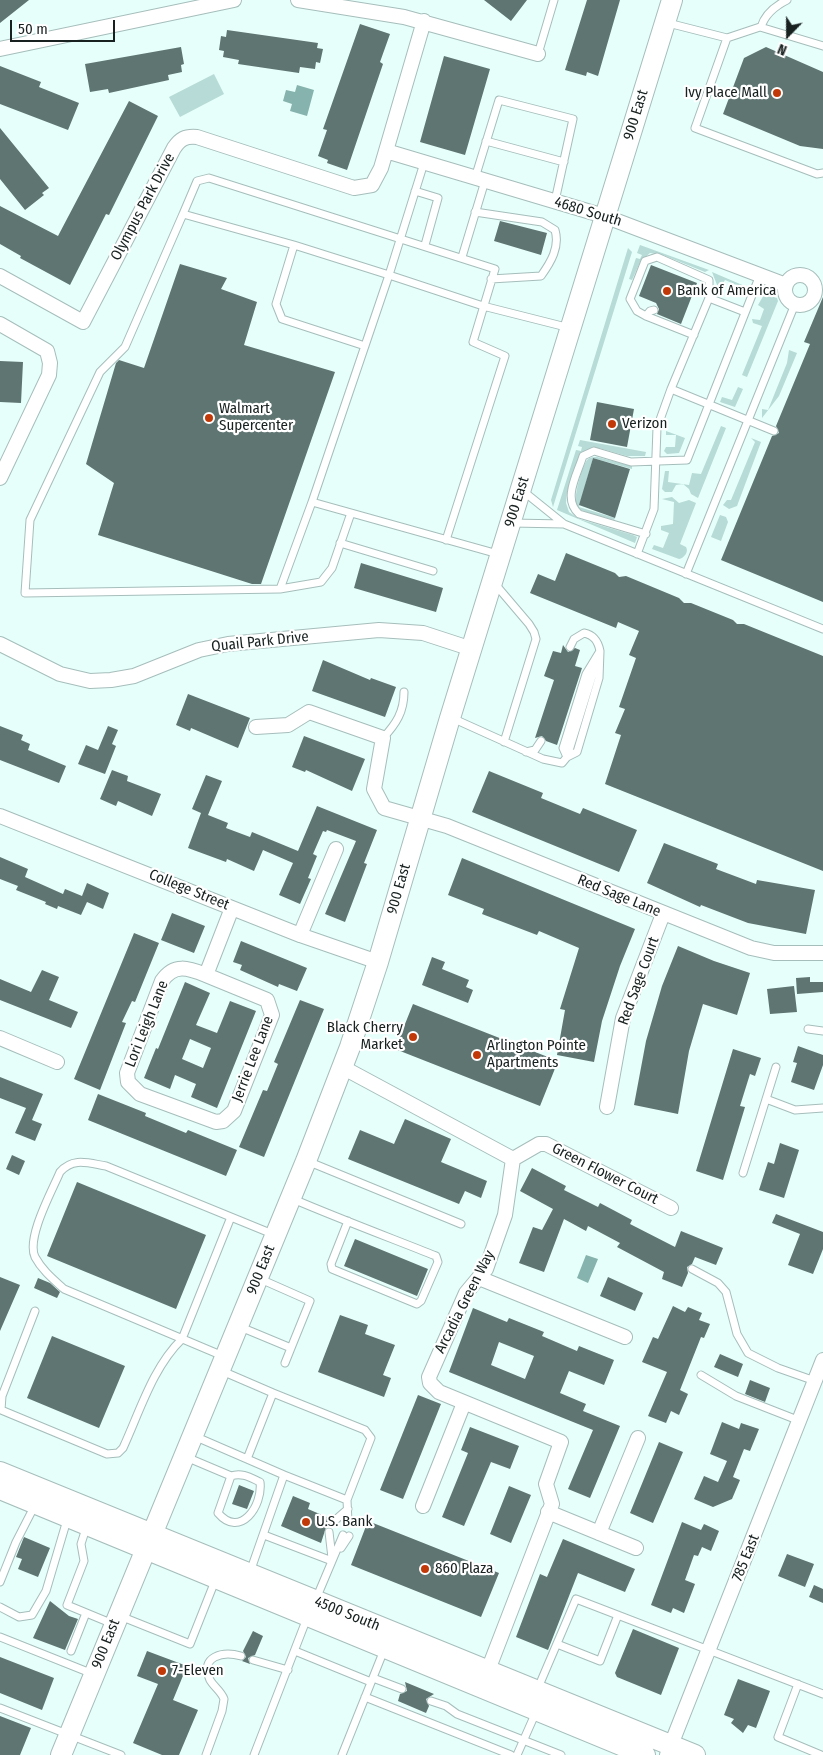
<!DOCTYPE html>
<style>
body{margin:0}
#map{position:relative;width:823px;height:1755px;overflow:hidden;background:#e6fffb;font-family:"Fira Sans Condensed",sans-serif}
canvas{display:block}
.north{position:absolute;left:763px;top:10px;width:50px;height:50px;-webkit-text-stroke:4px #fff;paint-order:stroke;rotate:202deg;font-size:14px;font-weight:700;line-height:20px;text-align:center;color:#182120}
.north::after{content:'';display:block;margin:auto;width:18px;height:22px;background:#182120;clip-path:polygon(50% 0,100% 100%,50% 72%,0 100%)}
.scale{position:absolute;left:10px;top:20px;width:105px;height:22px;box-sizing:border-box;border:2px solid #182120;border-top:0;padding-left:6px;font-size:15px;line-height:18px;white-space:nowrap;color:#182120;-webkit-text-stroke:4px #fff;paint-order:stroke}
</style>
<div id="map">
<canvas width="823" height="1755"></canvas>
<div class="north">N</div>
<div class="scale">50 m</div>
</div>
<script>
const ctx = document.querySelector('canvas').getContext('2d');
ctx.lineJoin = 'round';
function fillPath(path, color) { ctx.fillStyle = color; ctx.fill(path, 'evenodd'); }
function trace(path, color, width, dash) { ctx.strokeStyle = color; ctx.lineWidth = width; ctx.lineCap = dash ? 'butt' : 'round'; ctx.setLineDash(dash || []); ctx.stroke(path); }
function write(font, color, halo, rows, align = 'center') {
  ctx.font = font + ' "Fira Sans Condensed",sans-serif'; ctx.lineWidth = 4.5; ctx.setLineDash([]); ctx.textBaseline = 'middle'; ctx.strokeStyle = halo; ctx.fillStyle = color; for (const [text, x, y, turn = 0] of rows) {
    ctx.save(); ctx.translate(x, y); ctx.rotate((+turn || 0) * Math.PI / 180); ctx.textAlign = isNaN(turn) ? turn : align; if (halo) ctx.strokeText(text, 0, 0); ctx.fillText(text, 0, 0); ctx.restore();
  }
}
const green = new Path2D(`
 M214 74 224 94 180 117 169 97Z
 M640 245 709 270 705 272 663 255 650 253 640 262 632 280 629 279 636 258 640 259 642 255 637 253Z
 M628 248 632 252 553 507 551 500Z
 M712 272 747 287 743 297 738 296 741 287 725 280 719 290Z
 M765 293 777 298 778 301 747 377 742 375 762 326 753 323 752 319 760 320 764 309 758 305Z
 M789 350 797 353 779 396 762 418V409L768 410 787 363Z
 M738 387 743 389 735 407 720 402 722 397 732 400Z
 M721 426 726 428 698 498 691 494 689 489 683 484 676 485 672 492H665L662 489 665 471H669L668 482 689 485 692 473 701 474Z
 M666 431 685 438 679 453 667 454 664 451 666 447H675L676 435H666Z
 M751 438 761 442 737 506 729 509 723 505 727 500H731L755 442Z
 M580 440 646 452 645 456H627L599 448 585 451 578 459 567 492 566 503 569 512 579 519 633 535 637 537 635 543 557 510 576 450 581 451 582 447 578 446Z
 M597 457 632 466V469L593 458 579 507 615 518 614 520C607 518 581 512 577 507 572 500 582 467 587 460 590 457 593 457 597 457Z
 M672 497 679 503 689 500 696 503 680 544 686 547C689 552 684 558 679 559L652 549 654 545 663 548 669 533 661 530V526L673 524 674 502 662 499Z
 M720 515 726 517 728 522 721 541 711 537Z`);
const water = new Path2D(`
 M297 85 314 90 307 116 290 111 292 104 283 101 286 90 295 92Z
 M586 1255 598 1259 588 1283 577 1278Z`);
const building = new Path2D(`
 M0 0H29L0 23Z
 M484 0H527L511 21Z
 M587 0H620L598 76 587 72 586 76 565 70Z
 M360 24 390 34 380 62 383 64 347 170 327 163 328 160 318 156 327 130 323 129Z
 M227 30 318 43 317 48 323 49 320 63 316 62 315 69 300 67 299 73 238 64 239 60 223 57 224 51 219 50 221 36 226 37Z
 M181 47 184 64 181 65 182 72 168 75 169 80 109 93 108 89 90 92 85 64Z
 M766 47 823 72V149L800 146 723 114 744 58Z
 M444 56 490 69 465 155 420 142Z
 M0 66 41 82 39 87 79 103 68 130 0 104Z
 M129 101 158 116 109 215 106 214 70 285 20 258 21 256 0 244V206L58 236Z
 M0 128 49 188 42 193 44 195 25 210 0 179Z
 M500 221 547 233 541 255 494 241Z
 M180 264 227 278 221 289 257 302 244 345 335 372 261 584H252L98 535 114 483 86 464 116 363 119 360 144 368Z
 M651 265 697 283 681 324 657 314 659 309 656 303 639 296Z
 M823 297V602L721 560 772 436 779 433 776 426 810 344 804 342Z
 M0 361 23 362 21 403 0 402Z
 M597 402 634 409 627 447 590 440Z
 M593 458 630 469 615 518 579 505Z
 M566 553 615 573 619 577 626 576 679 598 684 603H691L733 620 737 624H744L823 656V871L605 784 621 735 615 733 625 709 619 707 636 658 629 655 639 631 618 622 616 628 530 593 538 574 555 581Z
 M361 563 443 588 436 612 354 588Z
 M563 645 568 652 575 648 580 650 575 666 582 668 557 745 546 741 542 736 535 738 554 680 544 676 553 651 561 653Z
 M323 660 370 680 371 678 396 687 385 717 312 691Z
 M188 694 250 718 238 748 191 728 190 731 176 725Z
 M0 726 23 735 21 740 30 744 28 750 66 766 59 783 0 760Z
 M108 726 118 730 112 744 116 746 105 774 78 764 86 745 98 750Z
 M304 736 365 759 352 791 306 770 305 772 292 767Z
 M112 770 128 776 127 781 161 794 152 816 118 801 116 806 100 799Z
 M489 771 543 793 541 798 580 814 583 808 637 830 619 872 472 812Z
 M206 775 222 781 208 815 228 823 226 828 250 837 252 832 298 851 317 806 377 830 364 863 367 864 345 922 325 914 356 841 327 830 326 832 323 831 313 854 317 856 308 878 311 879 300 904 279 895 293 863 263 850 254 871 227 859 226 862 188 848 201 813 192 809Z
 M664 843 718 864 716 869 756 884 757 880 815 890 806 934 748 923 701 905 700 907 647 883Z
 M0 857 28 869 25 877 63 894 65 889 82 896 87 883 109 893 103 909 87 902 81 915 58 906 57 909 45 904 46 902 16 890 18 886 0 879Z
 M462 858 635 929 620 966 602 1021 594 1062 557 1055 565 1010 560 1009 579 948 539 931 537 935 482 914 484 909 448 895Z
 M172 913 205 926 194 953 161 940Z
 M134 933 159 943 135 1002 132 1001 122 1022 126 1023 100 1090 74 1079Z
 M241 941 307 968 297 991 279 984 278 987 240 970 242 965 233 962Z
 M678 946 714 961 750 973 737 1015 703 1004 689 1051 678 1114 634 1105 646 1041 662 986Z
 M432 957 445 962 442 969 469 980 466 987 473 990 468 1003 422 985Z
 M42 970 59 977 49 1000 78 1012 71 1028 0 1000V979L31 992Z
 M810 977V982H823V992L797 994 796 978Z
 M185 982 210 993 196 1025 217 1033 230 1001 256 1011 217 1108 191 1097 196 1084 175 1075 170 1089 144 1078 156 1048 158 1049ZM190 1039 211 1048 203 1068 182 1059Z
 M794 986 797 1012 770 1014 767 989Z
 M300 1000 324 1009 264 1157 239 1147 263 1090 267 1091 278 1064 274 1062Z
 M413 1004 558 1061 540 1106 395 1049Z
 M798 1046 823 1055V1065L814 1090 791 1082 797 1063 793 1062Z
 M733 1049 761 1058 755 1076 750 1074 740 1106 745 1107 723 1180 696 1171Z
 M0 1077 43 1094 32 1120 42 1124 35 1141 15 1133 26 1108 0 1098Z
 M98 1094 146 1113 145 1116 186 1133 188 1130 237 1150 226 1176 88 1120Z
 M405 1119 451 1139 441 1162 487 1181 481 1198 465 1191 459 1204 348 1159 360 1130 394 1144Z
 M780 1143 799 1150 784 1198 759 1190 768 1162 774 1164Z
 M12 1155 25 1161 19 1175 6 1169Z
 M532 1168 566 1186 564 1190 598 1207 600 1203 632 1220 630 1224 675 1247 681 1231 723 1248 716 1265 695 1257 692 1264 687 1267 688 1273 682 1287 662 1279 664 1272 617 1247 620 1243 588 1226 586 1231 564 1219 544 1272 519 1263 533 1227 542 1230 553 1209 520 1191Z
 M77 1182 206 1235 176 1309 47 1256Z
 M776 1214 823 1232V1249L813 1274 788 1265 800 1234 772 1223Z
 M355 1239 428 1269 417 1296 344 1266Z
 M0 1277 20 1285 0 1331Z
 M608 1277 643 1293 635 1311 600 1296Z
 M38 1278 50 1283 60 1292 57 1298 34 1288Z
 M673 1306 685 1312 688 1307 702 1313 699 1320 710 1324 704 1338 701 1337 680 1390 688 1394 679 1415 671 1411 666 1423 648 1416 667 1372 642 1362 653 1337 658 1339Z
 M473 1308 507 1322 509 1318 544 1332 542 1336 577 1351 579 1346 614 1360 604 1385 569 1371 560 1393 586 1404 583 1411 620 1426 590 1498 568 1489 593 1430 449 1372ZM499 1342 534 1356 525 1379 491 1365Z
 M340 1315 368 1325 365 1334 395 1345 383 1375 391 1378 384 1397 318 1372Z
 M52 1336 125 1366 99 1428 27 1398Z
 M720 1354 743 1364 738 1377 714 1367Z
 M750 1380 770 1388 765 1402 745 1394Z
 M418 1395 441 1404 403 1499 380 1490Z
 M722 1422 739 1429 741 1423 759 1429 750 1451 744 1449 733 1477 740 1480 732 1499 713 1507 694 1499 704 1476 718 1482 727 1461 710 1454Z
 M470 1427 519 1446 510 1469 491 1462 464 1526 442 1517 468 1453 461 1450Z
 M659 1442 683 1452 653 1523 630 1513Z
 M239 1485 254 1491 247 1509 232 1504Z
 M509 1486 531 1495 511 1543 490 1534Z
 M293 1496 310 1503 308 1509 329 1518 321 1543 281 1526Z
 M368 1521 499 1573 481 1617 351 1565Z
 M682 1522 701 1530 704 1524 719 1531 711 1551 702 1547 698 1556 694 1555 685 1580 695 1584 684 1613 673 1608 671 1613 651 1605Z
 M24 1537 50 1548 38 1577 18 1569 22 1559 16 1557Z
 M563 1539 635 1569 625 1592 578 1573 548 1650 516 1637 540 1574 547 1577Z
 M787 1554 814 1564 805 1587 778 1576Z
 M814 1585 823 1589V1603L809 1597Z
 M50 1601 69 1616 78 1619 65 1650 33 1638Z
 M633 1629 679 1648 661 1695 617 1677 615 1673Z
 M253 1631 263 1636 255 1655 248 1658 250 1664 242 1661 246 1657 243 1651Z
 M147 1651 187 1666 173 1700 198 1710 179 1755H162L133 1743 158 1684 137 1676Z
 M0 1657 54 1678 42 1710 0 1693Z
 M738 1679 770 1691 756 1728 748 1725 743 1733 731 1723 734 1719 724 1715Z
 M405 1682 434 1694 426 1699 429 1706 426 1713 398 1701 400 1694 407 1691Z
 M0 1716 31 1728 20 1755H0Z`);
const lane = new Path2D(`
 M668 23 727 38 760 27 823 46
 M761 27C765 14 775 6 787 0
 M727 38 695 128 817 174 823 173
 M538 54 554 0
 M486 141 564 162
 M424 163 389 275 483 306 570 328
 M475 178 499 100 573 119 555 201
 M415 191 438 198 425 245
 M475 212 542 222 555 230C560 247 551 262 541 276L491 279
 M183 214 197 181 209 178 495 269 473 342 505 356 446 540
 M294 245 276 304 282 319 365 346
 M462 257 485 181
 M646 316 650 311 654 310
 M694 335 646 316 637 311 630 299 645 261 657 257 709 280V298
 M671 389 709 298 745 312
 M523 491 564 524 823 629
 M312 502 389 275 294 245 183 214 125 347 100 372 30 520 25 593 280 589 312 502 498 554
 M512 523 564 524
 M646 534 579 514C562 499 577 475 583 456L594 451 631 462 687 460 760 275
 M340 543 433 571
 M637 554 654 509 657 428 671 389 774 431
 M686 574 795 304
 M495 584 529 624 534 632 536 639 504 742
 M280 589 321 582 332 568 351 513
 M600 651 599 678 577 752 567 757 563 748 586 674Z
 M452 718 543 759 562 763 567 757 600 651C598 641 594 635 584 633L574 639 570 647
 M383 738C396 724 404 712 404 692
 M526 752 535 750 541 741
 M808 1029 823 1031
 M766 1099 795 1110 823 1108
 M307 1161 461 1224
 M743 1173 776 1067
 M293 1199C340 1219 388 1237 436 1256L438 1262 421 1301 417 1304 332 1269 331 1264 348 1221
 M692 1269 718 1283 726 1292 737 1334 748 1353 778 1368 815 1381
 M35 1311 2 1396 1 1410 107 1454 118 1453 123 1448C140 1411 153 1367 182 1339L231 1217
 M238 1326 291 1348 310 1301 258 1278
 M223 1356 64 1289C53 1279 42 1270 35 1257 26 1238 52 1191 60 1172 73 1157 88 1163 106 1166L275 1235
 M285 1363 291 1348
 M222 1371 273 1393 247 1459
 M701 1375 736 1396 800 1421
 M273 1393 365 1430 371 1438 347 1500 284 1475
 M194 1436 284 1475 250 1572
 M186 1457 231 1476C242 1472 251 1478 260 1482 263 1506 240 1539 218 1513L231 1476
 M347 1500 348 1522
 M333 1522 348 1509
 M87 1525 81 1544 84 1561 67 1605 113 1624
 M329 1532 332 1558
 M264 1535 332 1561
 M341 1548 349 1536
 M0 1582 16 1542 35 1505
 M316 1599 343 1535
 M0 1607 19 1617 32 1615 46 1591 67 1520
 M120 1616 190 1644 215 1581
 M0 1637 93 1674
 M557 1644 600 1661 618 1615
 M71 1651 86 1613
 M295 1651 371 1682
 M253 1660 288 1670
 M373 1678 402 1689
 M798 1684 778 1737 821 1755
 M538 1688 576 1599 823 1694
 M365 1697 511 1755
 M431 1701 446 1706 457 1714 561 1755
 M0 1708 121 1755
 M206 1755 222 1711 224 1699C221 1691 214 1687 210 1680 199 1656 223 1651 241 1656
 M254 1755 307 1618
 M342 1755 384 1650
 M517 1755 536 1712`);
const street = new Path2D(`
 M298 0 404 17 538 54
 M0 49 234 0
 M386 151 604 216 786 285
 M785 290a15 15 0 1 1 30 0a15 15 0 1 1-30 0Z
 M0 276 83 322 174 148C180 139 185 136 197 137L354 188 372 185 381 168 424 21
 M0 324 47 351 50 363 49 375 0 478
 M0 644 60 674 90 681 111 680 134 676 199 650 228 644 379 630 423 633 472 649
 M256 727 288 725 309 712 383 738 374 789 384 808 447 826 751 948 774 953H823
 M0 816 300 935 378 962
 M300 935 336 849
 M206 975 267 1000 272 1015 234 1111 223 1121 216 1122 140 1094 128 1082 127 1073 162 981C174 963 188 968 206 975L232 908
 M0 1038 57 1062
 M342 1067 513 1159
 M607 1107 623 1018 663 914
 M513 1159 539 1144H546L671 1208
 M479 1278 625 1337
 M423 1506 464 1403
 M548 1512 636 1548
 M599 1533 638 1438
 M485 1678 552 1504 546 1484 561 1442 439 1392 430 1383 429 1377 466 1293 486 1269 505 1215 513 1159
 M667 1755 823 1360`);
const secondary = new Path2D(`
 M0 1472 695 1755
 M0 1489 645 1755
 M61 1755 306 1161 350 1047 378 962 450 718 672 0`);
const markers = [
 [777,93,5,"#c13908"],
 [667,291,5,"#c13908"],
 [209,418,5,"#c13908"],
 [612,424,5,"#c13908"],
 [413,1037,5,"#c13908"],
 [477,1055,5,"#c13908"],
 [306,1522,5,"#c13908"],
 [425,1569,5,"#c13908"],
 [162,1671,5,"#c13908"]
];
const poiNames = [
 ["Ivy Place Mall",767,93,"right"],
 ["Bank of America",677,291],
 ["Walmart",219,409],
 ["Supercenter",219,426],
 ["Verizon",622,424],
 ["Black Cherry",403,1028,"right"],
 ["Market",403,1045,"right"],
 ["Arlington Pointe",487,1046],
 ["Apartments",487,1063],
 ["U.S. Bank",316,1522],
 ["860 Plaza",435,1569],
 ["7-Eleven",172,1671]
];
const streetNames = [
 ["900 East",636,115,-73],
 ["Olympus Park Drive",143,207,-62],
 ["4680 South",588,212,17],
 ["900 East",517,502,-73],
 ["Quail Park Drive",260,642,-6],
 ["900 East",399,889,-74],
 ["College Street",189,890,22],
 ["Red Sage Lane",619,896,22],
 ["Red Sage Court",639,981,-70],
 ["Lori Leigh Lane",147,1024,-68],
 ["Jerrie Lee Lane",253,1059,-69],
 ["Green Flower Court",605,1174,27],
 ["900 East",261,1270,-68],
 ["Arcadia Green Way",465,1302,-63],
 ["785 East",746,1558,-68],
 ["4500 South",347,1614,22],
 ["900 East",106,1644,-68]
];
fillPath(green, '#b7dbd6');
fillPath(water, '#86b3ad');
fillPath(building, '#5f7572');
trace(lane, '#a6bebb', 9);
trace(street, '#a6bebb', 16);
trace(secondary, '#a6bebb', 22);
trace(lane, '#fff', 7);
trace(street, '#fff', 14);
trace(secondary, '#fff', 20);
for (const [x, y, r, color] of markers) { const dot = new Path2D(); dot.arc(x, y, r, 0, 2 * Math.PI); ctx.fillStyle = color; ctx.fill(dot); trace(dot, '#fff', 2); }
write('15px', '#182120', '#fff', poiNames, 'left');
write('15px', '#182120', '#fff', streetNames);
</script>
